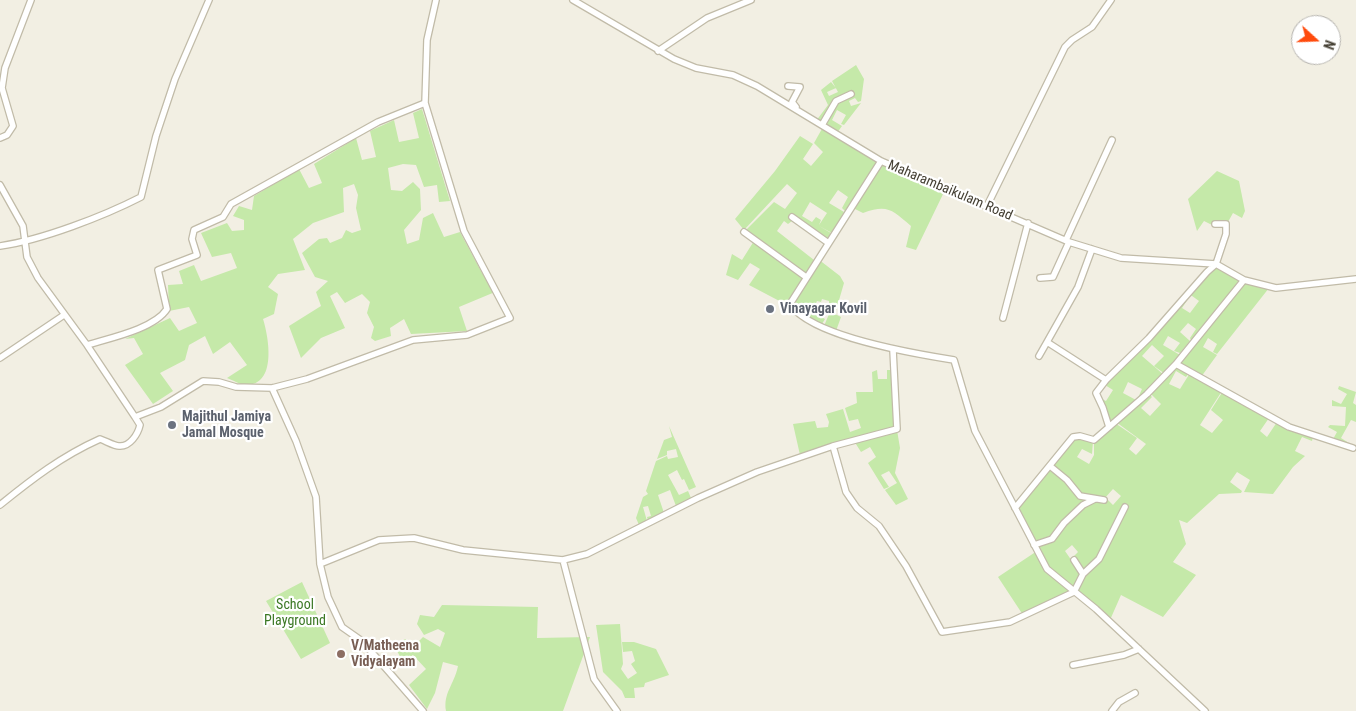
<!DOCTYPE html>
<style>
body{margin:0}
#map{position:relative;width:1356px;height:711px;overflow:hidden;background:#f2efe3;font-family:"Roboto Condensed",sans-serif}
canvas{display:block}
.north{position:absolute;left:1291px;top:15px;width:50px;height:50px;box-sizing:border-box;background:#fff;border:1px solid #b4b2ad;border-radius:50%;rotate:110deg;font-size:14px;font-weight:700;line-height:20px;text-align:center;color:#443f33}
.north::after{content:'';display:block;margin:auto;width:18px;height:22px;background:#ff4b0d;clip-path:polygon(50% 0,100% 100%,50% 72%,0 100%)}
</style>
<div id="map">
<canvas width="1356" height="711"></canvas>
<div class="north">N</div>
</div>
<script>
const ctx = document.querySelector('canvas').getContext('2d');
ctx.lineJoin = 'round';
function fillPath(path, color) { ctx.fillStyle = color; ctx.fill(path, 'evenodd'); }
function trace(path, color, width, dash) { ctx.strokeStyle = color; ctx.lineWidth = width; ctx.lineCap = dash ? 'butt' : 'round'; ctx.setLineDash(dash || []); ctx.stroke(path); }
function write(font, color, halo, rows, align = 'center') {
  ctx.font = font + ' "Roboto Condensed",sans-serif'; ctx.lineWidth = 4.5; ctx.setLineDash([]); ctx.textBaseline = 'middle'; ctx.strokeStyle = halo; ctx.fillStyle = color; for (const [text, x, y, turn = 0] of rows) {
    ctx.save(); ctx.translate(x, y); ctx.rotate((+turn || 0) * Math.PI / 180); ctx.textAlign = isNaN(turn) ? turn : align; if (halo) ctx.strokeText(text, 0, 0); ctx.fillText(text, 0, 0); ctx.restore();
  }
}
const green = new Path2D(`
 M856 65 864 79 861 101 858 102 855 98 849 101 851 106 861 103 844 125 841 124 846 115 837 110 832 120 842 126 837 133 824 125 835 101 822 124 816 121 828 105 821 90 831 82 836 88 827 92 829 96 838 92 832 81Z
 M422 109 450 201 439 202 437 185 424 187 416 165 403 164 388 168 391 190 402 191 413 182 420 189 421 210 404 230 407 244 419 240 423 218 433 213 444 237 460 232 482 273 495 292 459 307 467 331 411 334 404 319 390 328 391 336 375 341 371 338 374 327 367 313 370 302 362 294 345 303 337 292 330 296 345 328 321 338 301 358 289 326 321 306 316 292 328 281 315 277 302 253 319 239 327 238 330 243 342 238 346 230 352 233 361 230 356 208 358 195 354 184 343 188 344 212 313 223 293 239 305 270 278 274 268 287 278 294 274 314 263 319C269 338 277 385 246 385 240 385 233 380 227 378L247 365 230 342 213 354 205 336 189 345 185 360 160 373 173 391 153 404 125 365 143 354 134 338 125 339 170 318 179 331 197 323 189 307 169 311 168 285 183 284 179 271 194 265 201 281 237 268 231 253 212 257 201 233 227 223 232 231 244 230V220L233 216 239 206 252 210 254 196 299 169 309 188 322 183 314 164 356 138 362 160 376 157 370 131 394 120 399 142 419 138 413 113Z
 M823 127 879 161 845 211 842 208 848 197 838 190 829 203 844 212 832 233 819 226 831 233 827 240 791 215 789 218 792 221 788 224 784 221 777 231 814 260 805 274 745 231 774 202 785 209 797 193 787 184 744 230 735 219 775 171 800 136 813 144 803 159 811 166 823 152 814 143ZM810 202 827 213 819 225 821 220 816 217 812 222 802 216Z
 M881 162 945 190 916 250 906 247 911 226C892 210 888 204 863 213L851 207Z
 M1217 171 1239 181 1245 211 1242 218 1233 213 1228 222 1212 225 1204 221 1197 231 1188 199Z
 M754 241 804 277 787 305 749 285 760 269 750 263 738 280 726 275 732 254 742 260Z
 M818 259 840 276 844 283 835 314 841 317 836 331 824 326 832 307 829 306V301L822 299 821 302 817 301 812 312 825 319 822 324 795 309 791 304Z
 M1217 265 1243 280 1191 340 1190 338 1196 329 1188 323 1180 332 1190 341 1180 353 1174 351 1180 343 1168 336 1163 345 1180 355 1165 374 1154 366 1164 356 1152 345 1142 356 1164 375 1137 400 1142 389 1128 382 1123 393 1136 400 1110 426 1100 398 1106 401 1113 390 1105 385 1188 294 1190 296 1182 308 1190 313 1199 301 1188 293Z
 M1245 281 1269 288 1217 354 1213 352 1217 344 1208 338 1203 347 1217 355 1201 377 1177 364 1232 296 1235 298 1232 295Z
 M1176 365 1189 373 1186 377 1176 371 1169 384 1180 389 1190 373 1222 391 1200 425 1212 433 1223 420 1211 410 1223 391 1269 418 1260 431 1267 437 1277 422 1313 437 1312 441 1302 437 1295 451 1305 456 1293 467 1273 494 1244 492 1250 480 1237 472 1230 482 1242 491 1241 493 1219 494 1187 523 1179 520 1186 544 1173 562 1196 575 1163 617 1121 595 1110 620 1075 592 1083 575 1100 559 1126 507 1124 506 1098 558 1083 572 1072 558 1078 552 1072 545 1065 551 1081 574 1073 590 1048 569 1036 546 1054 540 1065 524 1089 501 1082 504 1052 539 1035 543 1017 508 1051 468 1066 480 1079 497 1105 502 1107 499 1113 505 1121 496 1113 489 1104 499 1080 495 1068 479 1052 466C1066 447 1068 434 1093 441L1092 454 1082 449 1077 457 1089 464 1094 455V441L1115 423 1137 438 1129 449 1136 455 1146 444 1116 422 1149 394 1152 397 1141 408 1150 416 1161 404 1150 393Z
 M877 370 878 379H887V370H892L895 427 800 455 793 424 815 421 817 428 828 427 829 422 826 414 843 409 850 432 861 428 858 419 849 421 845 408 857 403 856 392H873L872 372Z
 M1339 386 1356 392 1353 403 1356 405V422L1351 420 1341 438 1352 445 1332 441 1337 432 1328 427 1330 425 1345 426 1346 407 1332 406V400L1341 404 1347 394 1338 389Z
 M669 426 696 487 689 490 684 479 682 480 677 470 668 475 679 495 688 491 691 498 700 494V496L666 513 665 511 676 506 670 490 658 495 664 513 648 521 647 517 651 516 648 506 643 507 647 521 639 525 636 518 643 497 648 494 646 491 656 461 667 456 668 459 678 457 676 449 667 451V455L657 459 664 440 672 437Z
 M897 430 900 448 895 473 908 499 896 505 885 490 897 483 889 471 881 475 889 487 884 489 868 463 876 457 870 447 861 452 854 441Z
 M1037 551 1046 570 1071 591 1023 615 998 577Z
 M302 582 330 643 301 659 266 601Z
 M442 605 538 607 537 638 590 637 563 711H446C443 693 454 685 458 666L443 662 435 693 427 709 409 685 426 669 413 655 403 662 396 649 405 639 414 646 423 637 440 647 445 633 438 629 424 635 417 624 420 615 434 617Z
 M620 624 623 664 621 669 628 679 637 673 631 664 635 661 632 651 623 652 622 642H634L656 649 669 675 645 683 644 687 634 688 635 698H625L622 691 603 672 596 625Z`);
const minor = new Path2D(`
 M573 0 674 59 696 68 733 75 757 86 881 161 1069 242 1121 258 1216 264 1244 280 1276 288 1356 279
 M658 51 707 18 751 0
 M788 86 800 87 792 102 796 107
 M822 125 836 101 851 94
 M0 138 7 135 13 126 2 88 5 68 31 0
 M881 161 790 304C811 337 916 354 954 360L975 431 1047 569 1096 609 1205 711
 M0 185 23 226 27 257 38 278 87 345 135 417 161 407 203 381 219 382 236 387 272 388 307 379 413 340 467 335 510 318 464 231 425 103 427 40 436 0
 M987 206 1065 47 1072 40 1092 27 1111 0
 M792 217 827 242
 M744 232 806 277
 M1066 240 1112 140
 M0 246C42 240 104 216 141 197L156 136 175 79 209 0
 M1040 278 1053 277 1069 242
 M1003 318 1028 223
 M1047 342 1078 287 1092 249
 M87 345C110 338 154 329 167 309L158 270 197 255 192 239 194 230 223 217 231 204 378 122 425 103
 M1039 356 1047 342 1106 380 1096 393 1103 408 1109 427
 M0 358 64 315
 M1176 364 1289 427 1353 448
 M1106 380 1149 338 1207 272 1216 264 1226 234V224H1215
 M272 388 296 441 316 497 320 564 328 597 342 627 362 641 423 711
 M833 446 846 492 857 508 879 526 906 566 942 632 1010 622 1074 592 1083 574 1074 560
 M1050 466 1067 480 1080 496 1104 500
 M0 505C32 479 62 456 100 439 106 441 114 446 119 446 130 447 138 434 140 425L135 417
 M1015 508 1073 437 1080 436 1094 440 1147 394 1176 364 1244 280
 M1034 545 1052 539 1064 523 1083 505 1095 499
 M563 560 594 679 617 711
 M320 564 379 540 414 538 463 550 563 560 587 554 698 498 757 472 833 446 897 429 893 350
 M1083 574 1099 559 1125 507
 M1073 665 1124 655 1139 649
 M1112 711 1119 702 1135 693`);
const markers = [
 [770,309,5,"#6b7280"],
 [172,425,5,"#6b7280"],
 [341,654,5,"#8d6e63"]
];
const streetNames = [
 ["Maharambaikulam Road",950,191,23]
];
const worshipNames = [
 ["Vinayagar Kovil",780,309],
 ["Majithul Jamiya",182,417],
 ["Jamal Mosque",182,433]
];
const parkNames = [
 ["School",295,605],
 ["Playground",295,621]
];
const educationNames = [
 ["V/Matheena",351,646],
 ["Vidyalayam",351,662]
];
fillPath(green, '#c5e9a9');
trace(minor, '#c1bba8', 8);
trace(minor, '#fff', 5.5);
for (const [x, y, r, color] of markers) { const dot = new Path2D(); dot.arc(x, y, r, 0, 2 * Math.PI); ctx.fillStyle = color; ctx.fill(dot); trace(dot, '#fff', 2); }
write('14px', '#443f33', '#fff', streetNames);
write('bold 14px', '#5b616d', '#fff', worshipNames, 'left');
write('14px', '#3b7824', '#fff', parkNames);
write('bold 14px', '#785e54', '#fff', educationNames, 'left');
</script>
